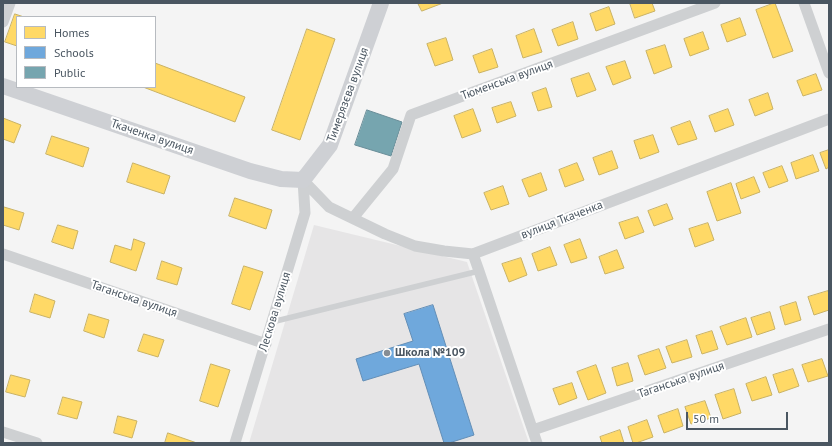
<!DOCTYPE html>
<meta charset="utf-8">
<style>
body{margin:0}
#map{position:relative;width:832px;height:446px;overflow:hidden;background:#f4f4f4;font-family:"PT Sans",sans-serif}
canvas{display:block}
.frame{position:absolute;inset:0;border:4px solid #4a5661;pointer-events:none}
.legend{position:absolute;left:16px;top:16px;width:140px;height:72px;box-sizing:border-box;background:#fff;border:1px solid #b7bbc0;margin:0;padding:5px 7px;list-style:none;font-size:12px;color:#4a5661}
.legend li{display:flex;align-items:center;gap:8px;height:20px}
.legend b{width:20px;border:1px solid #b7bbc0}
.scale{position:absolute;left:686px;top:412px;width:102px;height:18px;box-sizing:border-box;border:2px solid #4a5661;border-top:0;padding-left:5px;font-size:12px;line-height:14px;white-space:nowrap;color:#4a5661;-webkit-text-stroke:3px #fff;paint-order:stroke}
</style>
<div id="map">
<canvas width="832" height="446"></canvas>
<div class="frame"></div>
<ul class="legend">
<li><b style="height:11px;background:#ffd966"></b>Homes</li>
<li><b style="height:11px;background:#6fa8dc"></b>Schools</li>
<li><b style="height:11px;background:#76a5af"></b>Public</li>
</ul>
<div class="scale">50 m</div>
</div>
<script>
const ctx = document.querySelector('canvas').getContext('2d');
ctx.lineJoin = 'round';
function fillPath(path, color) { ctx.fillStyle = color; ctx.fill(path, 'evenodd'); }
function trace(path, color, width, dash) { ctx.strokeStyle = color; ctx.lineWidth = width; ctx.lineCap = dash ? 'butt' : 'round'; ctx.setLineDash(dash || []); ctx.stroke(path); }
function write(font, color, halo, rows, align = 'center') {
  ctx.font = font + ' "PT Sans",sans-serif'; ctx.lineWidth = 4; ctx.setLineDash([]); ctx.textBaseline = 'middle'; ctx.strokeStyle = halo; ctx.fillStyle = color; for (const [text, x, y, turn = 0] of rows) {
    ctx.save(); ctx.translate(x, y); ctx.rotate((+turn || 0) * Math.PI / 180); ctx.textAlign = isNaN(turn) ? turn : align; if (halo) ctx.strokeText(text, 0, 0); ctx.fillText(text, 0, 0); ctx.restore();
  }
}
const education = new Path2D(`
 M314 225 467 262 529 443H249Z`);
const homes = new Path2D(`
 M418 3H443L422 11Z
 M630 3H652L655 11 635 18Z
 M775 3 793 51 773 58 756 10Z
 M609 7 615 24 596 31 590 14Z
 M15 14 24 17H17V46L5 42Z
 M740 18 746 35 727 42 721 25Z
 M573 22 578 39 558 46 552 30Z
 M307 29 335 39 300 140 272 130Z
 M534 29 542 52 523 58 516 36Z
 M703 32 709 49 690 56 684 39Z
 M446 38 453 60 435 66 427 44Z
 M665 45 672 67 654 74 646 51Z
 M492 49 498 67 479 73 473 56Z
 M625 61 631 78 613 85 606 67Z
 M155 63 245 97 235 122 143 87H155Z
 M589 73 596 90 577 97 571 79Z
 M816 74 822 90 803 96 797 81Z
 M546 88 552 107 538 111 532 93Z
 M768 93 773 109 755 116 749 100Z
 M511 102 516 116 497 123 492 108Z
 M473 109 481 131 462 138 454 116Z
 M728 109 734 125 715 132 709 116Z
 M3 118 21 125 14 143 3 139Z
 M690 121 697 139 678 145 671 128Z
 M653 135 659 152 640 159 634 141Z
 M52 136 89 148 83 167 46 154Z
 M829 150V167L826 169 820 153Z
 M612 151 618 168 599 175 593 158Z
 M813 155 819 171 796 179 791 163Z
 M133 163 170 176 164 194 127 182Z
 M577 163 584 180 565 187 559 170Z
 M782 166 788 181 769 188 763 173Z
 M541 173 547 190 529 197 522 180Z
 M754 177 760 192 741 199 736 184Z
 M731 183 741 213 717 221 707 192Z
 M503 186 509 204 491 210 484 193Z
 M235 198 272 210 266 229 229 216Z
 M667 204 673 219 654 226 648 211Z
 M4 207 24 213 19 230 3 225V210Z
 M638 217 644 232 625 239 619 223Z
 M708 223 714 240 695 247 689 229Z
 M58 225 78 231 73 249 52 242Z
 M134 239 145 243 136 271 110 262 115 245 131 250Z
 M580 239 587 258 571 263 564 245Z
 M550 247 557 265 538 271 532 254Z
 M617 250 624 268 605 274 599 257Z
 M521 258 527 275 509 282 502 264Z
 M162 261 182 268 177 285 157 279Z
 M244 266 263 272 250 310 232 304Z
 M828 291 829 294V310L814 315 808 297Z
 M35 294 55 301 50 318 30 312Z
 M796 302 801 320 785 325 780 307Z
 M770 312 775 329 757 335 751 318Z
 M89 314 109 320 104 338 84 331Z
 M746 318 752 337 727 345 720 327Z
 M712 331 718 349 702 354 696 336Z
 M144 334 164 340 158 357 138 351Z
 M687 340 692 357 672 363 666 347Z
 M659 349 666 368 645 375 638 356Z
 M822 359 828 376 808 382 802 365Z
 M628 363 633 381 617 386 612 368Z
 M211 364 230 370 218 407 200 401Z
 M596 365 606 393 588 400 577 372Z
 M793 369 799 386 779 393 773 375Z
 M11 375 30 380 25 397 6 392Z
 M766 377 772 395 752 401 746 384Z
 M572 383 577 398 559 405 553 389Z
 M734 389 741 413 723 419 715 395Z
 M63 397 82 402 77 419 58 414Z
 M705 401 711 418 691 424 685 407Z
 M678 409 683 426 664 433 658 416Z
 M118 416 137 421 132 438 114 433Z
 M647 420 653 437 636 443H633L628 427Z
 M620 430 624 443H602L600 437Z
 M168 433 197 443H165Z`);
const schools = new Path2D(`
 M433 305 474 435 449 443H444L419 364 363 381 356 359 413 341 404 314Z`);
const public = new Path2D(`
 M367 110 402 122 391 156 355 145Z`);
const lane = new Path2D(`
 M272 322 479 271`);
const street = new Path2D(`
 M804 3 829 73
 M3 22 10 3
 M303 180 329 207 385 234 415 246 444 251 473 254 829 119
 M353 218 393 169 411 115 715 3
 M3 254 266 344
 M473 254 479 271 537 443
 M533 430 829 329
 M3 432 37 443
 M235 443 305 213 303 180`);
const secondary = new Path2D(`
 M3 86 250 171 281 179 303 180 330 145 381 3`);
const markers = [
 [387,353,4,"#868d94"]
];
const streetNames = [
 ["Тюменська вулиця",507,80,-20],
 ["Тимерязєва вулиця",348,95,-70],
 ["Ткаченка вулиця",152,137,19],
 ["вулиця Ткаченка",562,220,-21],
 ["Таганська вулиця",134,299,19],
 ["Лескова вулиця",275,312,-73],
 ["Таганська вулиця",681,380,-19]
];
const poiNames = [
 ["Школа №109",395,353]
];
fillPath(education, '#e6e5e6');
fillPath(homes, '#ffd966');
trace(homes, '#c9b264', 1);
fillPath(schools, '#6fa8dc');
trace(schools, '#648fb7', 1);
fillPath(public, '#76a5af');
trace(public, '#698d98', 1);
trace(lane, '#ced0d2', 5.5);
trace(street, '#ced0d2', 11);
trace(secondary, '#ced0d4', 16);
for (const [x, y, r, color] of markers) { const dot = new Path2D(); dot.arc(x, y, r, 0, 2 * Math.PI); ctx.fillStyle = color; ctx.fill(dot); trace(dot, '#fff', 1.5); }
write('12px', '#4a5661', '#fff', streetNames);
write('bold 12px', '#4a5661', '#fff', poiNames, 'left');
</script>
